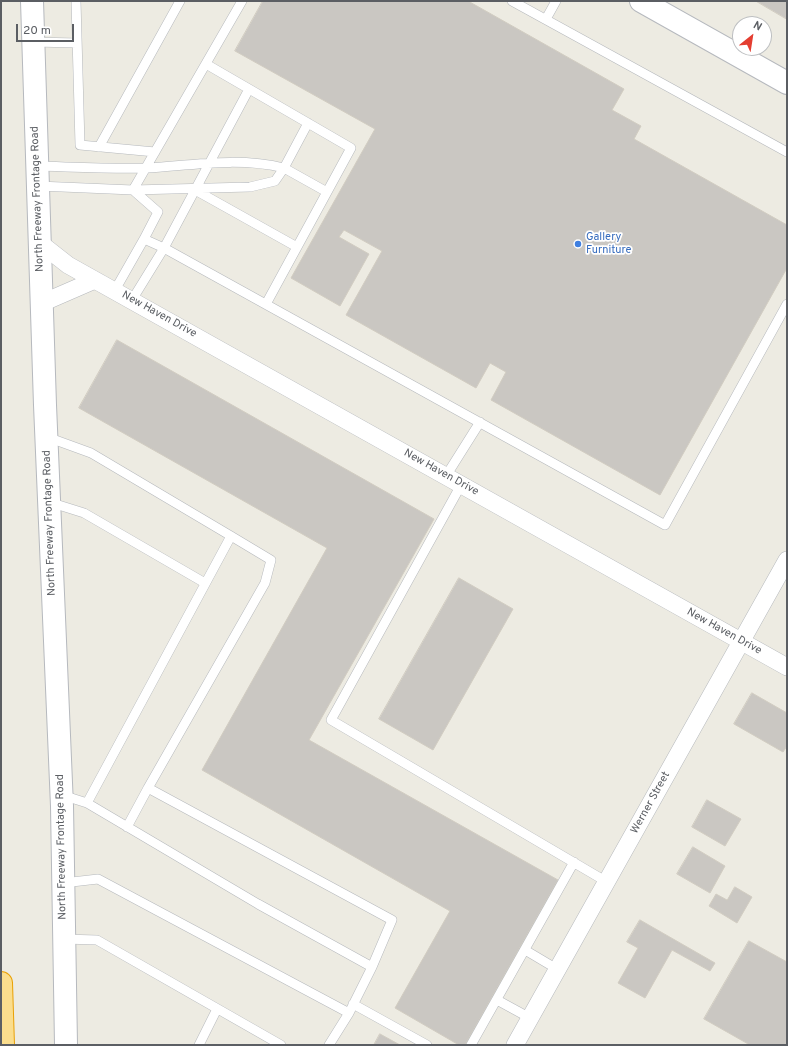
<!DOCTYPE html>
<style>
body{margin:0}
#map{position:relative;width:788px;height:1046px;overflow:hidden;background:#edebe2;font-family:Overpass,sans-serif}
canvas{display:block}
.frame{position:absolute;inset:0;border:2px solid #5b5e63;pointer-events:none}
.north{position:absolute;left:732px;top:16px;width:40px;height:40px;box-sizing:border-box;background:#fff;border:1px solid #bdbfc1;border-radius:50%;rotate:30deg;font-size:11px;font-weight:700;line-height:16px;text-align:center;color:#5b5e63}
.north::after{content:'';display:block;margin:auto;width:14px;height:18px;background:#e43e31;clip-path:polygon(50% 0,100% 100%,50% 72%,0 100%)}
.scale{position:absolute;left:16px;top:24px;width:58px;height:18px;box-sizing:border-box;border:2px solid #5b5e63;border-top:0;padding-left:5px;font-size:12px;line-height:14px;white-space:nowrap;color:#5b5e63;-webkit-text-stroke:3px #fff;paint-order:stroke}
</style>
<div id="map">
<canvas width="788" height="1046"></canvas>
<div class="frame"></div>
<div class="north">N</div>
<div class="scale">20 m</div>
</div>
<script>
const ctx = document.querySelector('canvas').getContext('2d');
ctx.lineJoin = 'round';
function fillPath(path, color) { ctx.fillStyle = color; ctx.fill(path, 'evenodd'); }
function trace(path, color, width, dash) { ctx.strokeStyle = color; ctx.lineWidth = width; ctx.lineCap = dash ? 'butt' : 'round'; ctx.setLineDash(dash || []); ctx.stroke(path); }
function write(font, color, halo, rows, align = 'center') {
  ctx.font = font + ' Overpass,sans-serif'; ctx.lineWidth = 3.5; ctx.setLineDash([]); ctx.textBaseline = 'middle'; ctx.strokeStyle = halo; ctx.fillStyle = color; for (const [text, x, y, turn = 0] of rows) {
    ctx.save(); ctx.translate(x, y); ctx.rotate((+turn || 0) * Math.PI / 180); ctx.textAlign = isNaN(turn) ? turn : align; if (halo) ctx.strokeText(text, 0, 0); ctx.fillText(text, 0, 0); ctx.restore();
  }
}
const building = new Path2D(`
 M263 1H468L624 89 612 110 641 126 634 139 787 225V268L660 495 491 400 506 372 490 363 476 388 346 315 382 251 344 230 339 237 369 254 340 306 291 278 375 129 235 51Z
 M756 1H787V19Z
 M117 340 434 519 309 740 558 880 465 1045H459L395 1008 450 911 202 770 327 548 79 408Z
 M459 578 513 609 433 750 379 719Z
 M752 693 787 713V746L783 752 734 724Z
 M707 800 741 819 725 846 692 827Z
 M693 847 725 866 710 893 677 874Z
 M735 887 752 897 737 923 709 906 716 894 727 900Z
 M640 920 715 963 710 971 672 950 645 998 618 983 638 948 627 942Z
 M749 941 787 962V1045H750L704 1019Z
 M380 1034 400 1045H374Z`);
const lane = new Path2D(`
 M76 1 80 145 155 152
 M512 1 787 152
 M546 19 556 1
 M33 42 77 43
 M206 64 351 148 266 304
 M308 123 284 168 327 192
 M99 147 180 1
 M37 166C74 167 111 169 147 168 193 165 239 157 284 168L275 181 250 187 133 190 38 186
 M133 190 158 212 144 239 164 248 665 525 787 304
 M133 190 242 1
 M195 190 297 247
 M115 290 144 239
 M132 300 164 248 249 89
 M47 437 91 453 231 536
 M446 476 480 422
 M461 485 331 720 607 882
 M49 502 84 513 205 583
 M62 795 87 803 258 904 372 967 349 1013
 M87 803 231 536 271 560 265 583 148 788 392 920 372 967
 M127 827 148 788
 M63 883 98 879 349 1013 329 1045
 M63 939 97 940 281 1045
 M525 950 557 969
 M497 1000 530 1018
 M353 1004 427 1045
 M199 1045 217 1009
 M471 1045 574 862`);
const street = new Path2D(`
 M40 243 68 265 787 667
 M42 303 95 280
 M515 1045 787 560`);
const secondary = new Path2D(`
 M32 1 45 405 62 806 66 1045
 M641 1 787 83`);
const highway = new Path2D(`
 M1 983 3 1045`);
const markers = [
 [578,244,4,"#3f7fe0"]
];
const streetNames = [
 ["North Freeway Frontage Road",38,199,-92],
 ["New Haven Drive",159,315,29],
 ["New Haven Drive",441,473,29],
 ["North Freeway Frontage Road",50,523,-92],
 ["New Haven Drive",724,632,29],
 ["Werner Street",651,803,-61],
 ["North Freeway Frontage Road",62,847,-91]
];
const shopNames = [
 ["Gallery",586,238],
 ["Furniture",586,251]
];
fillPath(building, '#cac7c2');
trace(building, '#d1ccc1', 1);
trace(lane, '#b5b8bc', 10);
trace(street, '#b5b8bc', 18);
trace(secondary, '#b6b9be', 24);
trace(highway, '#e9a106', 24);
trace(lane, '#fff', 9);
trace(street, '#fff', 17);
trace(secondary, '#fff', 22);
trace(highway, '#fadd8d', 22);
for (const [x, y, r, color] of markers) { const dot = new Path2D(); dot.arc(x, y, r, 0, 2 * Math.PI); ctx.fillStyle = color; ctx.fill(dot); trace(dot, '#fff', 1.5); }
write('11px', '#5b5e63', '#fff', streetNames);
write('11px', '#366cbe', '#fff', shopNames, 'left');
</script>
